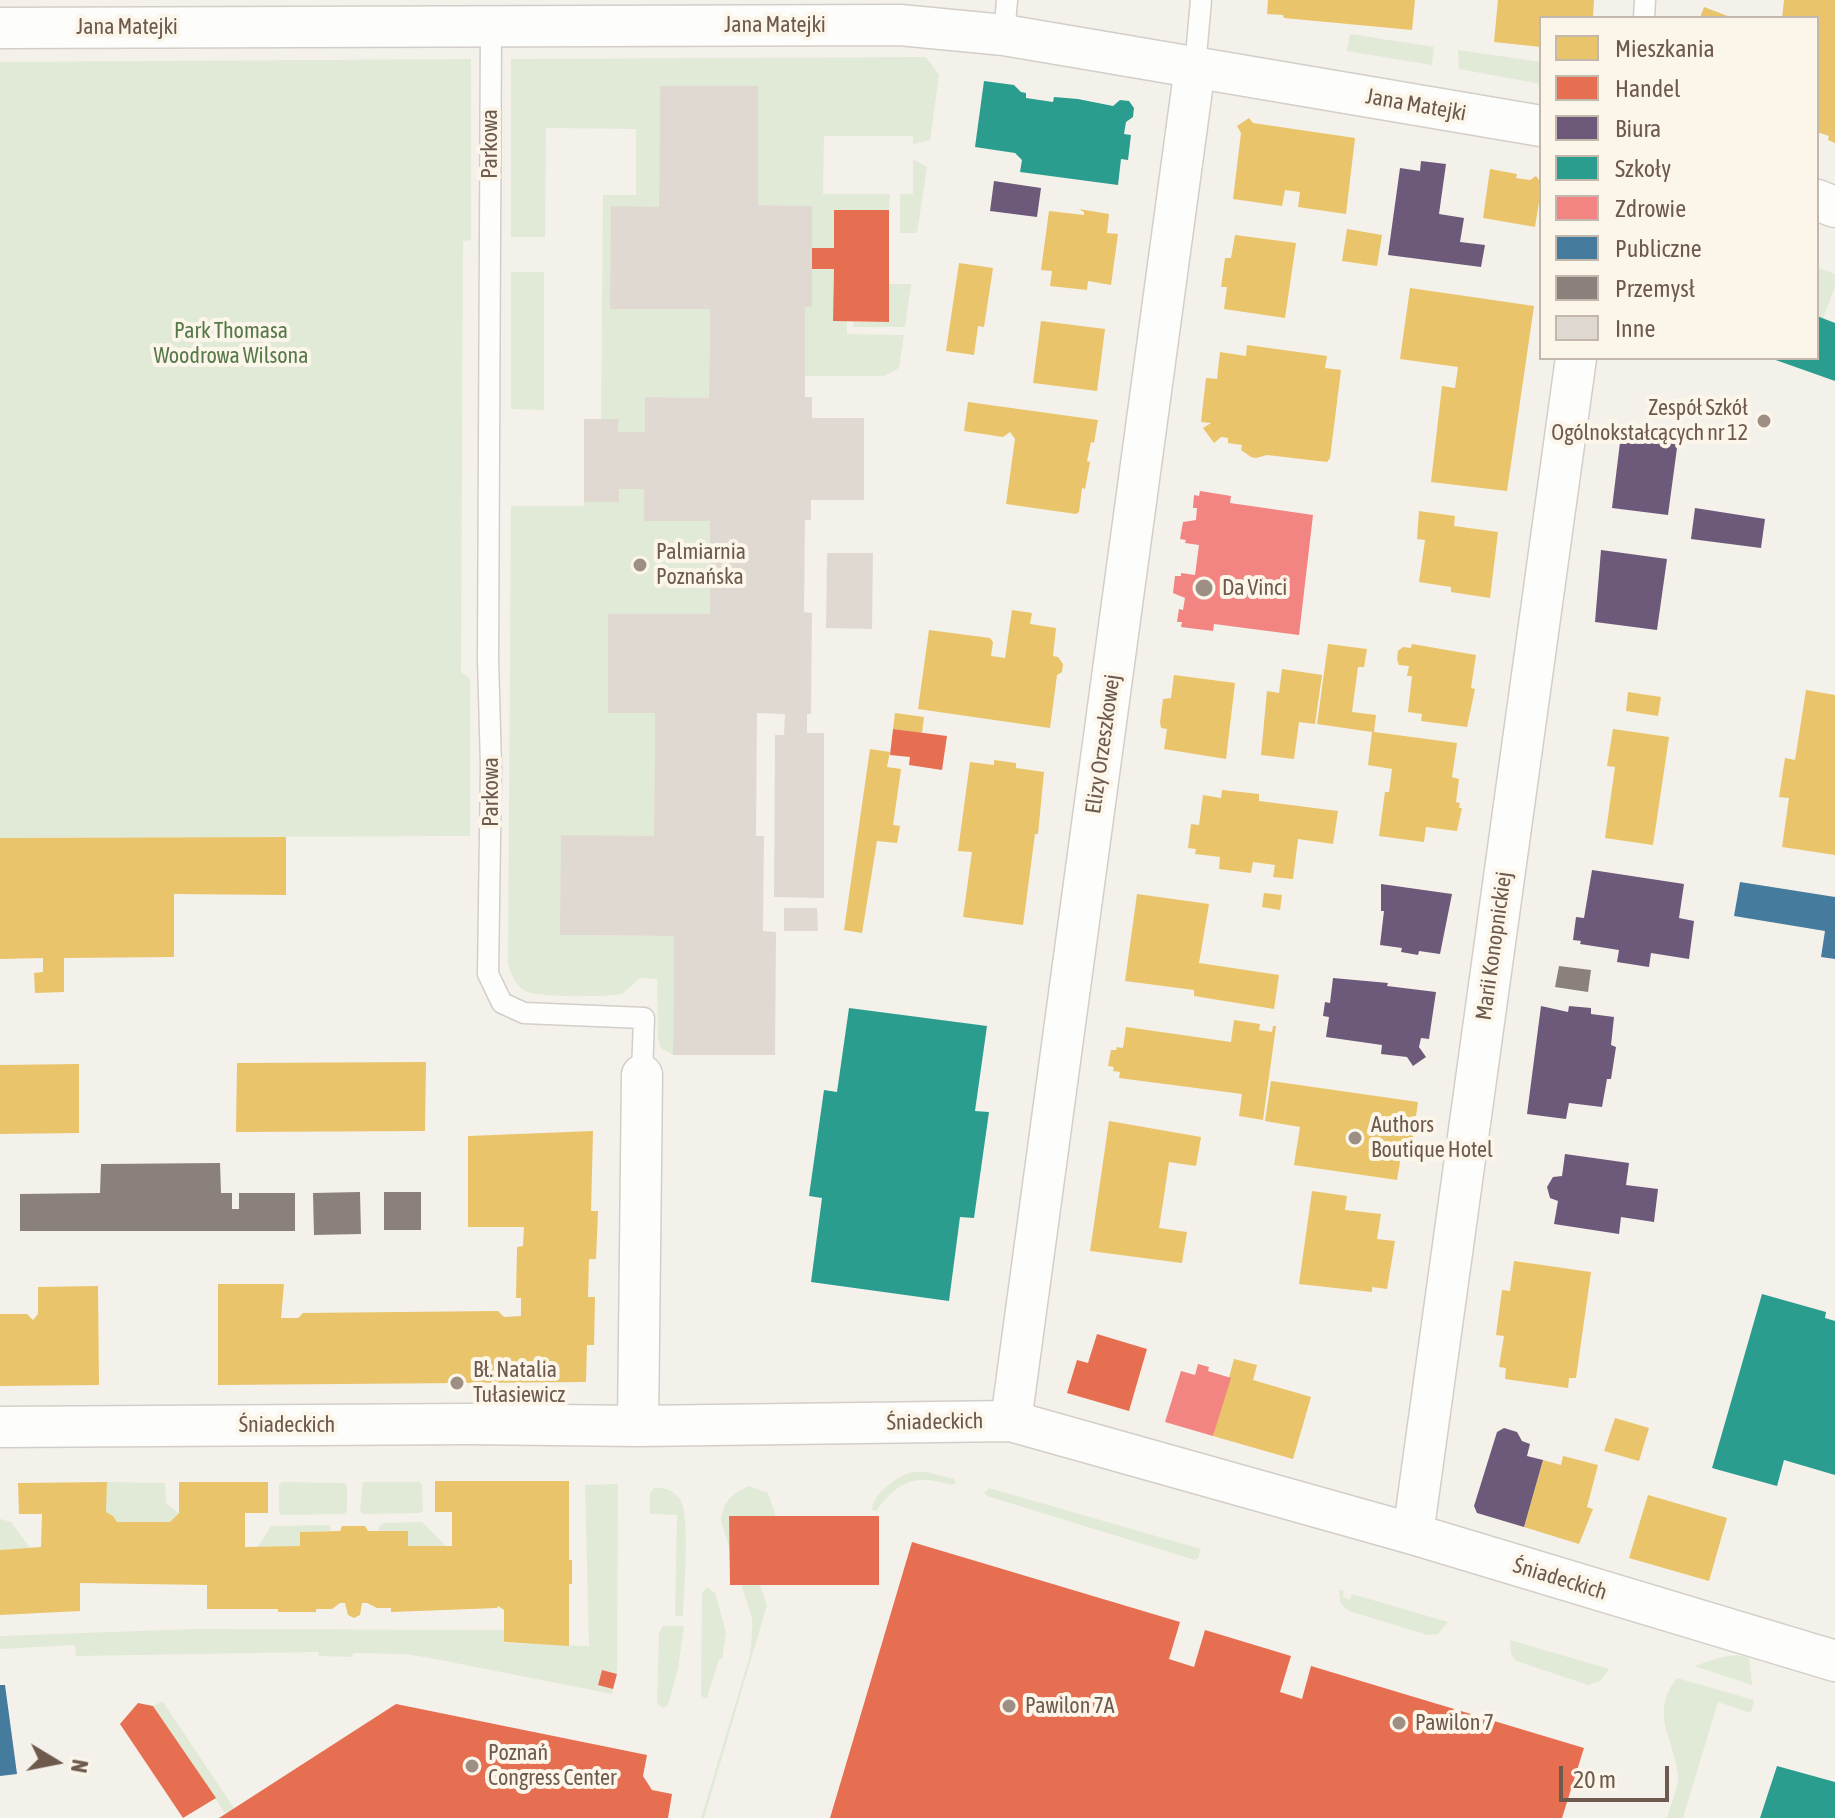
<!DOCTYPE html>
<meta charset="utf-8">
<style>
body{margin:0}
#map{position:relative;width:1835px;height:1818px;overflow:hidden;background:#f4f1ea;font-family:"Asap Condensed",sans-serif}
canvas{display:block}
.legend{position:absolute;left:1539px;top:16px;width:280px;height:344px;box-sizing:border-box;background:#fcf6ea;border:2px solid #c3b8ab;margin:0;padding:10px 14px;list-style:none;font-size:24px;color:#6e5a4d}
.legend li{display:flex;align-items:center;gap:16px;height:40px}
.legend b{width:40px;border:2px solid #c3b8ab}
.north{position:absolute;left:16px;top:1722px;width:80px;height:80px;-webkit-text-stroke:6px #fcf6ea;paint-order:stroke;rotate:100deg;font-size:22px;font-weight:700;line-height:32px;text-align:center;color:#6e5a4d}
.north::after{content:'';display:block;margin:auto;width:28px;height:36px;background:#6e5a4d;clip-path:polygon(50% 0,100% 100%,50% 72%,0 100%)}
.scale{position:absolute;left:1559px;top:1766px;width:110px;height:36px;box-sizing:border-box;border:4px solid #6e5a4d;border-top:0;padding-left:10px;font-size:24px;line-height:28px;white-space:nowrap;color:#6e5a4d;-webkit-text-stroke:6px #fcf6ea;paint-order:stroke}
</style>
<div id="map">
<canvas width="1835" height="1818"></canvas>
<ul class="legend">
<li><b style="height:22px;background:#e9c46a"></b>Mieszkania</li>
<li><b style="height:22px;background:#e76f51"></b>Handel</li>
<li><b style="height:22px;background:#6d597a"></b>Biura</li>
<li><b style="height:22px;background:#2a9d8f"></b>Szkoły</li>
<li><b style="height:22px;background:#f28482"></b>Zdrowie</li>
<li><b style="height:22px;background:#457b9d"></b>Publiczne</li>
<li><b style="height:22px;background:#8a817c"></b>Przemysł</li>
<li><b style="height:22px;background:#e0d9d2"></b>Inne</li>
</ul>
<div class="north">N</div>
<div class="scale">20 m</div>
</div>
<script>
const ctx = document.querySelector('canvas').getContext('2d');
ctx.lineJoin = 'round';
function fillPath(path, color) { ctx.fillStyle = color; ctx.fill(path, 'evenodd'); }
function trace(path, color, width, dash) { ctx.strokeStyle = color; ctx.lineWidth = width; ctx.lineCap = dash ? 'butt' : 'round'; ctx.setLineDash(dash || []); ctx.stroke(path); }
function write(font, color, halo, rows, align = 'center') {
  ctx.font = font + ' "Asap Condensed",sans-serif'; ctx.lineWidth = 8; ctx.setLineDash([]); ctx.textBaseline = 'middle'; ctx.strokeStyle = halo; ctx.fillStyle = color; for (const [text, x, y, turn = 0] of rows) {
    ctx.save(); ctx.translate(x, y); ctx.rotate((+turn || 0) * Math.PI / 180); ctx.textAlign = isNaN(turn) ? turn : align; if (halo) ctx.strokeText(text, 0, 0); ctx.fillText(text, 0, 0); ctx.restore();
  }
}
const green = new Path2D(`
 M1350 34 1434 47 1432 65 1347 51Z
 M1458 50 1541 62V84L1459 69Z
 M926 57 939 75 930 140 913 144V136H824L823 194H890L889 210H834V248H812V206L758 205V86H660L659 207H611V309H710L709 398 645 397V432H618L619 419H601L603 195H636V129L546 128 545 237H511V59Z
 M471 59V240L463 241 461 672 470 679V836L0 838V62Z
 M913 159 927 167 917 233H900V194H913Z
 M1817 267 1835 274V287L1823 319 1817 316Z
 M812 269H834L833 321H847V334L904 335 899 368 884 376H805V307Z
 M511 272H544V410L511 409Z
 M889 284H911L905 327H853L854 322H889Z
 M619 489H644V521H710V614H608V713H655L654 836H561V935L674 936 673 1055 661 1048 658 1040 657 979 640 978 622 994C605 997 539 998 525 991 515 985 511 974 508 964L511 506H584V502H618Z
 M912 1472H927L954 1479 956 1483 952 1485C915 1474 899 1480 876 1511L872 1510C874 1492 895 1478 912 1472Z
 M107 1482 165 1483 166 1503 179 1513 170 1522H117L113 1516 106 1512Z
 M282 1482 344 1483 347 1486V1511L344 1514 282 1515 279 1513V1485Z
 M363 1482H419L422 1484 423 1510 420 1513 364 1514 360 1511Z
 M618 1484 617 1674 602 1670 598 1684 613 1689 612 1694 425 1657 403 1654 354 1653 351 1657 319 1656 318 1652 76 1656 75 1645 0 1649V1636L195 1629 504 1630V1643L589 1646 585 1485Z
 M749 1486 768 1493 776 1517H758L760 1585 767 1605 704 1818H701L750 1655 752 1634V1618L721 1521C722 1503 732 1493 749 1486Z
 M654 1488C665 1487 675 1491 681 1501 690 1518 684 1593 683 1616H675L677 1515 650 1514V1493Z
 M989 1488 1201 1549 1198 1558 1195 1560 987 1496 984 1493Z
 M0 1519 11 1522 30 1548 0 1550Z
 M422 1522 446 1546H408L407 1531H378L380 1525 384 1523Z
 M330 1525V1531L300 1532V1546L258 1547 271 1526Z
 M707 1587 715 1593 726 1632 722 1659H719L707 1698H704L701 1695 702 1593Z
 M1339 1590 1344 1591 1343 1597 1350 1600 1352 1594 1448 1622 1438 1634 1428 1635 1349 1611 1340 1603Z
 M663 1626H684L678 1669 668 1705 664 1708 657 1704 659 1633Z
 M1510 1640 1609 1669 1600 1681 1588 1685 1516 1661 1511 1654Z
 M1738 1655 1749 1658 1752 1685 1694 1666 1722 1657Z
 M1677 1678 1754 1700 1751 1713 1718 1702 1683 1818H1667C1670 1805 1679 1788 1678 1775 1674 1737 1649 1714 1677 1678Z
 M161 1702H163L234 1808 225 1813 153 1706Z`);
const homes = new Path2D(`
 M1268 0H1415L1412 30 1284 18 1283 15 1267 14Z
 M1498 0H1594L1593 18H1541V47L1494 42Z
 M1784 0H1835V143L1828 140 1829 136 1817 132V18H1782Z
 M1704 7 1733 18H1700Z
 M1249 118 1253 123 1355 138 1346 214 1298 207 1300 192 1285 190 1282 206 1233 199 1241 133 1237 126Z
 M1490 169 1517 174 1516 178 1530 180 1536 176 1541 183V190L1535 227 1483 218Z
 M1079 209 1109 214 1107 233 1118 234 1111 285 1088 281 1087 290 1050 286 1052 271 1041 270 1049 211 1084 215V212Z
 M1347 229 1382 235 1377 266 1342 261Z
 M1235 235 1296 243 1285 318 1224 309 1227 287H1221L1225 258H1231Z
 M959 263 993 268 984 327 978 326 974 355 946 351Z
 M1410 288 1534 306 1507 491 1431 482 1442 386 1455 388 1458 367 1400 359Z
 M1041 321 1105 329 1097 391 1033 383Z
 M1247 345 1327 356 1325 368 1341 370 1330 458 1327 462 1267 455 1256 458 1251 457 1241 450 1242 445 1228 443V438L1221 437 1214 443 1203 428 1211 423 1201 422 1206 378 1217 379 1220 352 1246 356Z
 M968 402 1098 420 1094 443 1091 442 1087 461 1090 462 1085 489 1082 488 1079 512 1076 514 1006 504 1015 439 1010 432 1003 437 964 431Z
 M1419 511 1455 516 1454 526 1498 532 1490 598 1451 592V587L1419 582 1425 540 1417 539Z
 M1012 610 1032 613 1030 624 1056 628 1053 656 1058 657 1063 664 1062 672 1057 675 1050 728 918 709 929 630 990 638 993 642 991 656 1005 658Z
 M1328 644 1367 649 1364 667H1358L1352 712 1376 715 1374 732 1457 743 1452 777 1459 779 1456 802 1460 803 1459 808H1462L1457 831 1426 827 1424 842 1379 836 1385 792H1389L1392 769 1368 765 1372 732 1317 724Z
 M1412 644 1476 655 1471 688 1475 689 1467 727 1421 721 1422 714 1408 712 1412 676H1407L1409 666 1399 665 1397 660 1398 651 1403 647 1411 648Z
 M1282 669 1322 675 1315 724 1299 722 1294 759 1261 755 1267 691 1279 693Z
 M1174 675 1235 683 1226 759 1164 749 1167 729 1161 728 1160 722 1163 699 1171 698Z
 M1806 690 1835 695V855L1782 847 1789 798 1779 797 1785 758 1795 760Z
 M1628 692 1661 697 1658 716 1626 711Z
 M895 713 924 717 922 733 893 729Z
 M1613 729 1669 737 1653 845 1605 838 1615 767 1607 766Z
 M870 749 890 752 887 767 901 769 893 825 900 826 897 843 877 841 862 933 844 930Z
 M994 760 1016 763V768L1044 772 1038 834H1035L1023 925 963 917 972 852 958 851 970 762 994 765Z
 M1222 790 1259 794V801L1338 811 1333 844 1298 839 1293 879 1273 877 1275 865 1253 862 1251 873 1219 869 1220 857 1195 854 1196 849 1188 848 1191 824 1199 825 1203 795 1221 798Z
 M286 837V895L174 894V957L64 958V992L35 993 34 973 43 972V958L0 959V838Z
 M1264 893 1282 895 1280 910 1262 907Z
 M1137 894 1209 904 1199 963 1279 975 1274 1009 1194 996V990L1125 981Z
 M1234 1020 1260 1024 1259 1030 1272 1032 1273 1026H1276L1263 1120 1239 1116 1242 1094 1119 1078 1120 1072 1113 1071 1114 1067 1108 1066 1111 1050H1116L1117 1047 1123 1048 1126 1027 1231 1042Z
 M426 1062 425 1131 236 1132 237 1063Z
 M79 1064V1133L0 1134V1065Z
 M1271 1081 1418 1102 1411 1151 1402 1150 1397 1180 1294 1165 1300 1127 1265 1121Z
 M1109 1121 1201 1137 1196 1166 1169 1162 1164 1196 1159 1228 1187 1232 1182 1263 1090 1251Z
 M593 1131 591 1211H598L596 1259H589L588 1297H595L594 1345H587L586 1382 218 1385V1284H284L281 1318H298L303 1313 498 1311 504 1317 521 1316V1298H516L517 1247 523 1246 524 1227H468V1136Z
 M1312 1191 1347 1196 1345 1210 1381 1214 1377 1239 1395 1241 1387 1289 1372 1287V1292L1299 1284Z
 M1514 1261 1591 1272 1576 1378H1569L1568 1388 1505 1379 1506 1368 1499 1367 1504 1336 1496 1335 1502 1290 1510 1291Z
 M98 1286 99 1385 0 1386V1314H27L33 1320 38 1314V1287Z
 M1234 1359 1257 1365 1253 1380 1311 1397 1293 1459 1213 1436Z
 M1615 1418 1649 1428 1639 1461 1604 1451Z
 M1563 1456 1598 1465 1587 1507 1593 1509 1579 1544 1524 1527 1543 1460 1561 1465Z
 M435 1481H569V1560H572V1584H569V1646L504 1642V1610L498 1606 497 1608 391 1612V1608H377L367 1603H362L360 1615 354 1618 348 1615 345 1603H340L332 1609H316V1612H278V1609H207V1585L80 1583V1611L0 1615V1550L41 1547 42 1514H19L18 1483 107 1482 106 1512 113 1516 117 1522H170L179 1513V1482H268V1513H245V1547L300 1546V1532L340 1531 342 1526H365L368 1531H408V1546H452V1512H435Z
 M1648 1495 1727 1518 1709 1581 1629 1558Z`);
const shops = new Path2D(`
 M834 210H889V322L833 321 834 269H812V248H834Z
 M893 729 947 736 942 770 909 765 910 757 890 755Z
 M1097 1334 1147 1349 1129 1411 1067 1393 1077 1360 1088 1363Z
 M729 1516H879V1585H730Z
 M912 1542 1180 1622 1169 1659 1194 1667 1205 1630 1291 1656 1280 1692 1302 1699 1311 1666 1584 1748 1562 1818H830Z
 M602 1670 617 1674 613 1689 598 1685Z
 M138 1703 153 1706 216 1798 183 1818 120 1724Z
 M396 1704 647 1755 643 1776 652 1790 672 1794 668 1818H219Z`);
const offices = new Path2D(`
 M1421 161 1446 164 1439 214 1464 218 1460 242 1485 245 1481 267 1388 255 1400 168 1420 171Z
 M994 181 1041 188 1037 217 990 211Z
 M1622 426 1679 433 1668 515 1612 508Z
 M1695 508 1765 519 1761 548 1691 539Z
 M1601 550 1667 559 1657 630 1595 622Z
 M1592 870 1684 884 1679 918 1694 921 1689 959 1651 953 1649 967 1617 962 1619 950 1580 944 1581 941 1573 940 1576 917 1584 918Z
 M1381 884 1452 894 1440 954 1419 951 1418 955 1401 952 1402 948 1380 945 1384 911H1381Z
 M1333 978 1388 983 1387 986 1436 992 1429 1039 1421 1038 1419 1047 1426 1057 1413 1066 1407 1057 1381 1054 1382 1045 1326 1037 1329 1017 1323 1016 1325 1002 1330 1003Z
 M1541 1006 1568 1012 1569 1006 1591 1008V1014L1614 1017 1611 1045 1616 1047 1611 1079H1607L1602 1107 1569 1103 1566 1119 1527 1114Z
 M1565 1154 1629 1163 1626 1185 1658 1189 1654 1222 1621 1217 1619 1234 1554 1224 1558 1201 1550 1198 1547 1187 1553 1177 1562 1176Z
 M1504 1428 1517 1432 1522 1441 1530 1444 1527 1456 1543 1460 1524 1527 1477 1513 1474 1506 1497 1432Z`);
const schools = new Path2D(`
 M984 81 1014 85 1021 92 1026 93V98L1053 102 1054 97 1078 99 1113 106 1120 100 1129 101 1134 108 1133 117 1126 122 1124 134 1131 135 1128 160 1121 159 1118 185 1020 172 1022 160 1015 153 975 147Z
 M1817 316 1835 323V381L1770 358H1817Z
 M849 1008 987 1026 975 1111 989 1112 974 1218 960 1217 949 1301 811 1282 822 1198 809 1196 824 1090 837 1092Z
 M1762 1294 1826 1312 1825 1318 1835 1321V1475L1784 1460 1777 1486 1712 1468Z
 M1777 1766 1835 1782V1818H1760Z`);
const health = new Path2D(`
 M1200 491 1231 496 1230 503 1313 515 1299 635 1214 624 1213 631 1181 627 1182 622H1177L1179 609 1183 610 1185 598 1173 593 1175 576H1181V573L1195 575 1199 545 1185 543 1186 540 1180 539 1183 522 1196 520 1197 508H1193L1194 495 1199 496Z
 M1198 1364 1209 1367 1208 1371 1231 1378 1213 1436 1165 1422 1181 1371 1195 1375Z`);
const public = new Path2D(`
 M1740 882 1835 897V959L1821 957 1825 931 1734 916Z
 M0 1685H5L17 1774 0 1776Z`);
const industry = new Path2D(`
 M1559 966 1591 970 1588 992 1555 987Z
 M220 1163 221 1193H232V1209H239V1193H295V1231H20V1194L100 1193 101 1164Z
 M360 1192 361 1234 314 1235 313 1193Z
 M384 1192H421V1230H384Z`);
const building = new Path2D(`
 M660 86H758V205L812 206V307H805V397H812V418H864V500H811V520H805L804 612 812 613 811 714H807V733H824V898L774 897 775 735H784L785 714 757 713 756 836H764L763 931 776 932 775 1055H673L674 936 560 935 561 835 654 836 655 713H608V614H710V521H644V489H619V502H584V419H619L618 432H645V397L709 398 710 309H610L611 206 659 207Z
 M827 553H873L872 629 826 628Z
 M784 908H817L818 931H784Z`);
const service = new Path2D(`
 M1644 18 1645 0
 M491 26 488 659 491 767 488 974 502 1003 524 1013 644 1018 642 1075
 M1004 35 1007 0
 M1195 67 1201 0`);
const minor = new Path2D(`
 M0 28 900 25 1004 35 1541 126
 M1817 200 1835 207
 M1011 1421 1195 67
 M638 1426 642 1075
 M0 1427 469 1424 638 1426 1011 1421 1413 1534 1835 1661
 M1413 1534 1576 358`);
const markers = [
 [1764,421,8,"#9d8f84"],
 [640,565,8,"#9d8f84"],
 [1204,588,10,"#9d8f84"],
 [1355,1138,8,"#9d8f84"],
 [457,1383,8,"#9d8f84"],
 [1009,1706,8,"#9d8f84"],
 [1399,1723,8,"#9d8f84"],
 [472,1766,8,"#9d8f84"]
];
const streetNames = [
 ["Jana Matejki",775,25],
 ["Jana Matejki",127,27],
 ["Jana Matejki",1416,105,10],
 ["Parkowa",490,144,-90],
 ["Elizy Orzeszkowej",1103,744,-82],
 ["Parkowa",491,792,-90],
 ["Marii Konopnickiej",1494,946,-82],
 ["Śniadeckich",935,1422,-1],
 ["Śniadeckich",287,1425],
 ["Śniadeckich",1560,1579,17]
];
const parkNames = [
 ["Park Thomasa",231,331],
 ["Woodrowa Wilsona",231,356]
];
const poiNames = [
 ["Zespół Szkół",1748,408,"right"],
 ["Ogólnokstałcących nr 12",1748,433,"right"],
 ["Palmiarnia",656,552],
 ["Poznańska",656,577],
 ["Da Vinci",1222,588],
 ["Authors",1371,1125],
 ["Boutique Hotel",1371,1150],
 ["Bł. Natalia",473,1370],
 ["Tułasiewicz",473,1395],
 ["Pawilon 7A",1025,1706],
 ["Pawilon 7",1415,1723],
 ["Poznań",488,1753],
 ["Congress Center",488,1778]
];
fillPath(green, '#e1ead6');
fillPath(homes, '#e9c46a');
fillPath(shops, '#e76f51');
fillPath(offices, '#6d597a');
fillPath(schools, '#2a9d8f');
fillPath(health, '#f28482');
fillPath(public, '#457b9d');
fillPath(industry, '#8a817c');
fillPath(building, '#e0d9d2');
trace(service, '#d3cec8', 23);
trace(minor, '#d3cec8', 43);
trace(service, '#fdfdfc', 20);
trace(minor, '#fdfdfc', 40);
for (const [x, y, r, color] of markers) { const dot = new Path2D(); dot.arc(x, y, r, 0, 2 * Math.PI); ctx.fillStyle = color; ctx.fill(dot); trace(dot, '#fcf6ea', 3); }
write('22px', '#6e5a4d', '#fcf6ea', streetNames);
write('22px', '#56794a', '#fcf6ea', parkNames);
write('22px', '#6e5a4d', '#fcf6ea', poiNames, 'left');
</script>
